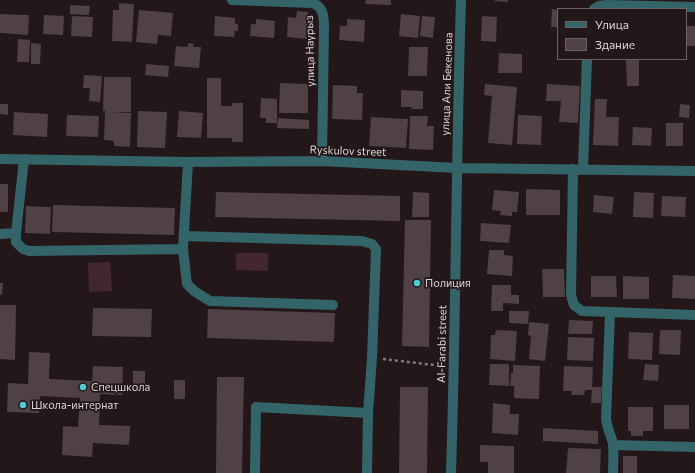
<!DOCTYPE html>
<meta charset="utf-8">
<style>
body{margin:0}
#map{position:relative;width:695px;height:473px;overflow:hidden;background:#23171a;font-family:Commissioner,sans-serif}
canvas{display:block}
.legend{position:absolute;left:557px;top:8px;width:130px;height:52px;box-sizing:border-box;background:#23171a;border:1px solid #6d6365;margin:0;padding:5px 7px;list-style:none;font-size:12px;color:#dcd4d6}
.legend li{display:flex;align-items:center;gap:8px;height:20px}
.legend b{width:20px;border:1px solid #6d6365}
</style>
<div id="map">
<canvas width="695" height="473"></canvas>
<ul class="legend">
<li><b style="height:5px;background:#336468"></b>Улица</li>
<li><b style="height:11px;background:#4f4145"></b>Здание</li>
</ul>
</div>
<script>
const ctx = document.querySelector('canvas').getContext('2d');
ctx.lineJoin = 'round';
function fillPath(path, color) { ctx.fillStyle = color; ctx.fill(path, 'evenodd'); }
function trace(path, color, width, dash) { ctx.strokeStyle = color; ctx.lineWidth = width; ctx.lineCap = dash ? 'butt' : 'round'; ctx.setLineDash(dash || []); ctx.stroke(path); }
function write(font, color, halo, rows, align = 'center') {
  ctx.font = font + ' Commissioner,sans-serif'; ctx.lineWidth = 3.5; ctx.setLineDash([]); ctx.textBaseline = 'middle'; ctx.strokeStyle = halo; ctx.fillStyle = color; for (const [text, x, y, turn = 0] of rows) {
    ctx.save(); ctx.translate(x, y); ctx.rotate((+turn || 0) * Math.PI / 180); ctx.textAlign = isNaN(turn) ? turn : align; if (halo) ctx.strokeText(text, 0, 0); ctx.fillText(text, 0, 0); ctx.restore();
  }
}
const green = new Path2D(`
 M236 253H268V271L236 270Z
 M110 262 112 291 89 292 88 263Z`);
const building = new Path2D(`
 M366 0H391V5L365 4Z
 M495 0H508V2L495 1Z
 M119 3 134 4 132 42 112 41 113 10H119Z
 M70 5 90 6 89 15 70 14Z
 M552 9 558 10V27H551Z
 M139 10 173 13 171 36 158 35 157 44 136 42Z
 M297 11 308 12 307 39 287 37 288 17 296 18Z
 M0 14 29 15 28 35 0 33Z
 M401 14 420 16 418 38 399 36Z
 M44 15 64 16 63 35 43 34Z
 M72 16 93 17 92 37 71 36Z
 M215 16 235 18V24H238V31H235L234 37 214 36Z
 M422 16 435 17 433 38 420 36Z
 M482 16 497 17 496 42 481 41Z
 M256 19 275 21 274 38 250 36 251 24H256Z
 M347 19 365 20 364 42 339 40 340 26H347Z
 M686 26H695V46H686Z
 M18 39 30 40 29 62H17Z
 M31 43 41 44 40 64H31Z
 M188 43 194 44 193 47H201L199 68 174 66 176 46 188 47Z
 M409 47H428L427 76H408Z
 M499 53 522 54V73H498Z
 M626 59H639V86H627Z
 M146 64 169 66 168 77 145 75Z
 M84 75 102 76 100 102 89 101 90 88H83Z
 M104 77H131V112H111L131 113 130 147 114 146V141L104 140 105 111H103Z
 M207 78H221V106H232V103H243V142H232V138H207Z
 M280 83 308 84V113H279Z
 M485 84 517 87 512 145 488 143 492 96 484 95Z
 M547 84 580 86 578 123 559 122 561 101H546Z
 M333 85 357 86V93H363L362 120 332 119Z
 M401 90 423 91V109H411L412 107H401Z
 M261 98 277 99V123H266V118H260Z
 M595 99H607L606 117H619L618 146 593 145Z
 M0 104H8V115L0 114Z
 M680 104 690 105 689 118 679 117Z
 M138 111 167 112 165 148 137 147Z
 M179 111 203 113 201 138 177 137Z
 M14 112 48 114 47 137 13 135Z
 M67 115 99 116 98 137 66 136Z
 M518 115 542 116 541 145 517 144Z
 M410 116H428L427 126H434L433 150 409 149Z
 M371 117 408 119 406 148 369 146Z
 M278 118 309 120V129L277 128Z
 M666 123H683V146H666Z
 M633 127 652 128 651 146 632 145Z
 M0 184H8V212H0Z
 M526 189 560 190V215H526Z
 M494 190 519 192 517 212H512V216L500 215 501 211 492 210Z
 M216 192 400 196V221L215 217Z
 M413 192 429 193V217H412Z
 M634 192 654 193 653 218 633 217Z
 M594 195 614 197 612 214 593 212Z
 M662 196 686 197 685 217 661 216Z
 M53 205 175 208 174 235 52 232Z
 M26 206 51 207 50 234 25 233Z
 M405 220H431L429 347 402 346Z
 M481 223 511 225 509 243 480 241Z
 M489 250H504V255L513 256 512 276 487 274Z
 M542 269H564L565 297H543Z
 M673 275 695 276V299L672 298Z
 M591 276H616L617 297H591Z
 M623 276 649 277V299H623Z
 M0 283H3L2 295H0Z
 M492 285H511V295H519V304L503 303V311H491Z
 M0 305H16L15 360 0 359Z
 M93 308 152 309 151 337 92 336Z
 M208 309 335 313 334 342 207 338Z
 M509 311H529L528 324 509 323Z
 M569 320 593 321 592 334H568Z
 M529 322 549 324 545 361 529 359 531 336 528 335Z
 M496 330 517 331 515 361 490 359 491 335H495Z
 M660 330H681L680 355 659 354Z
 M629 332 653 333 652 360 628 359Z
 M568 337 594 338 593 361 567 360Z
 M29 352 50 353 49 379 92 381 93 366 123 367 122 395 100 394 99 425 130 426 129 445 93 443 92 457 62 455 63 426 78 427 80 398 40 396 39 413 7 412 8 383 28 384Z
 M490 364H509V386L489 385Z
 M645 364 659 365 658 381 643 380Z
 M513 365 540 366 539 399 514 398V386H510L511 373H513Z
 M564 366 593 367 592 387H602L601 403H591L592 390H585L584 395H571L572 391H563Z
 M133 371H145V390L133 389Z
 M217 377H244L242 473H216Z
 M174 380H185V399H174Z
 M400 387H428L427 473H399Z
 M493 403 510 405V414H519L518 435 492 433Z
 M664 405H689V429H664Z
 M628 407H653V431H643V436H631V431H628Z
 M543 428 598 431V444L543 441Z
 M480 445 514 446V473H488V462H480Z
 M568 448 601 449 600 473H566Z
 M623 456H637V473H623Z`);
const path = new Path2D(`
 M383 359 434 365`);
const street = new Path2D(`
 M232 0 312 3C323 6 324 16 324 27L322 161
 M594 9 599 6 607 5 695 7
 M0 159 188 162 322 161 457 168 695 171
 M24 159 16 233V242L23 249 29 251 183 249
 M188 162 183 249 187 284 194 291 210 301 333 305
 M573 169 571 295 574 305 582 311 695 315
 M583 169 587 59
 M0 234 16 233
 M184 236 362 241 372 244 376 249 372 358 368 413 367 473
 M610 313 606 419C607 428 611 435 613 444 614 453 613 464 613 473
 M613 445 695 447
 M255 473 256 407 368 413
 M451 473C456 315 456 158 461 0`);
const markers = [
 [417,283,4,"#51ccd4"],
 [83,387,4,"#51ccd4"],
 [23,405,4,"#51ccd4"]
];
const streetNames = [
 ["улица Наурыз",310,51,-91],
 ["улица Али Бекенова",447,84,-88],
 ["Ryskulov street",348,151,2],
 ["Al-Farabi street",442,344,-89]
];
const poiNames = [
 ["Полиция",425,283],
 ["Спецшкола",91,387],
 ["Школа-интернат",31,405]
];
fillPath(green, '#43272f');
fillPath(building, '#4f4145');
trace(path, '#83797b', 2.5, [3, 3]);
trace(street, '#336468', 10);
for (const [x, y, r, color] of markers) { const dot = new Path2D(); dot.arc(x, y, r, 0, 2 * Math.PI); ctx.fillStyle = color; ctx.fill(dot); trace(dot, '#23171a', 1.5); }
write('11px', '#dcd4d6', '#23171a', streetNames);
write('11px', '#dcd4d6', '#23171a', poiNames, 'left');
</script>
